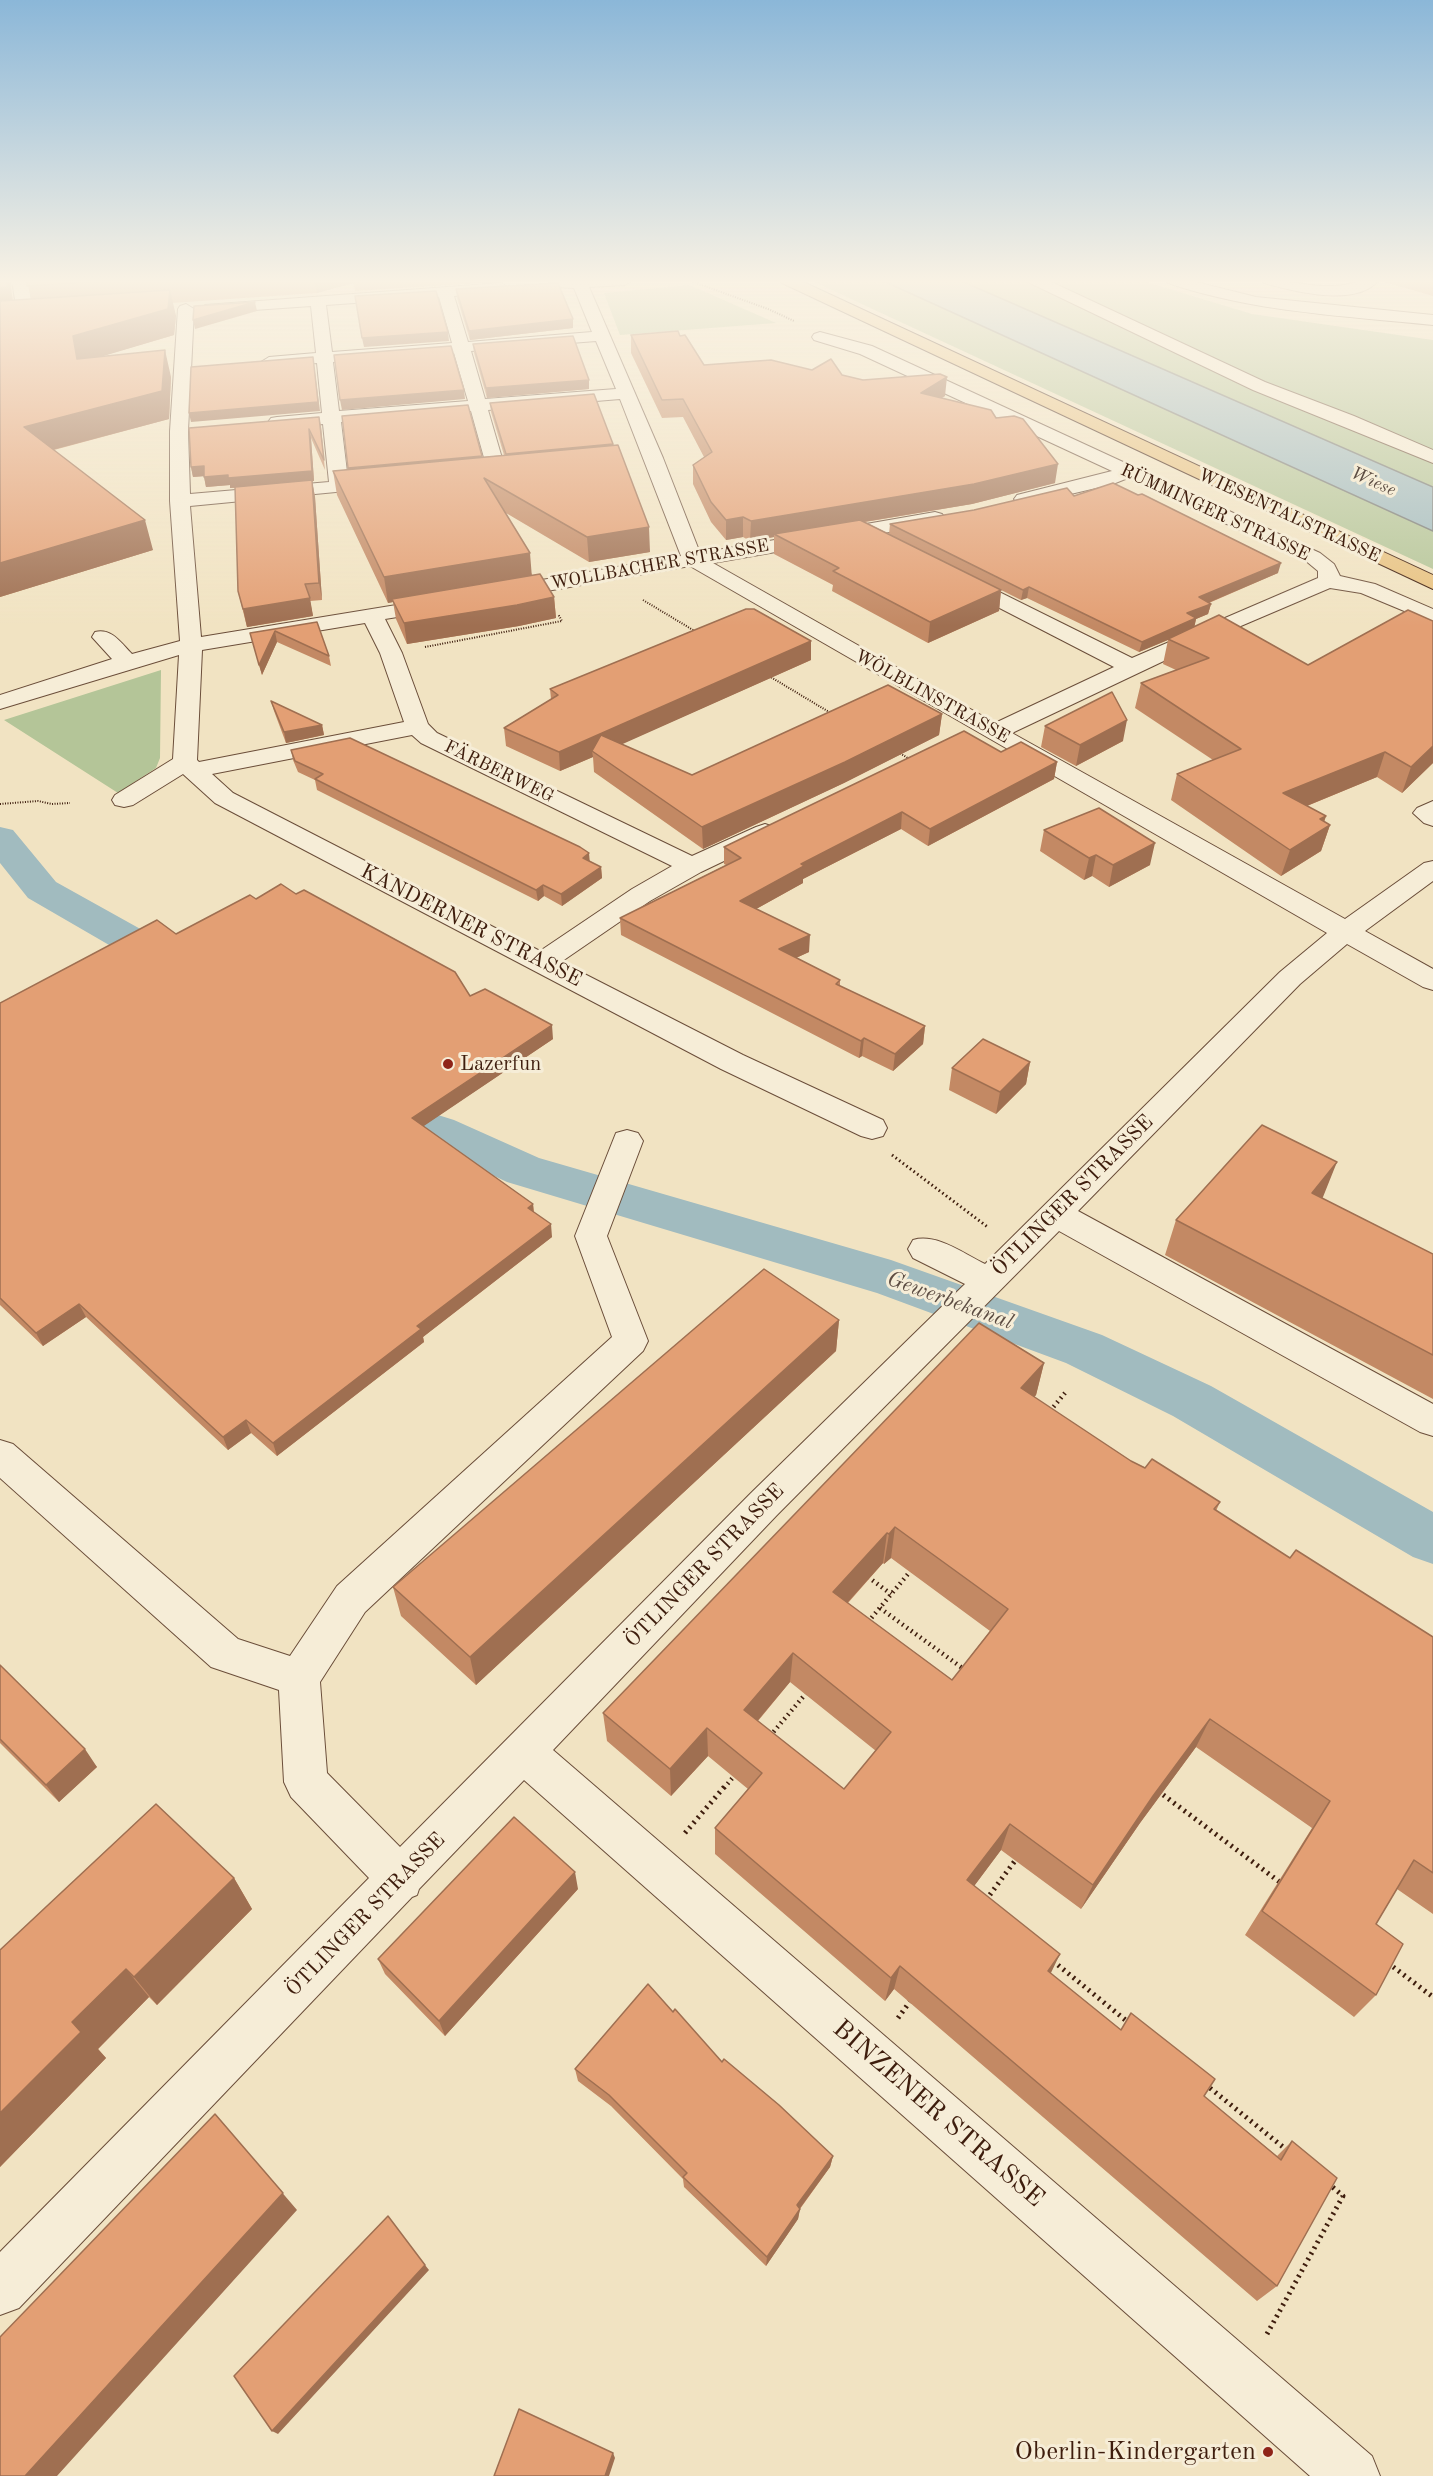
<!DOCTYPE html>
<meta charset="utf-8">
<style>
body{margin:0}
canvas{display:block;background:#f1e3c2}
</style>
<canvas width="1433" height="2476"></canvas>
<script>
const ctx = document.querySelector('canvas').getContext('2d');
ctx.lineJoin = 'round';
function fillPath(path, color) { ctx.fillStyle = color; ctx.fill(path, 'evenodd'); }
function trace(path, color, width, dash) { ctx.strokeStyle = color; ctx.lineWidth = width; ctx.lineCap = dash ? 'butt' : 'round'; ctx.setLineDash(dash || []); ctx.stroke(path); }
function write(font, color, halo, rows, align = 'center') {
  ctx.font = font + ' "Old Standard TT",serif'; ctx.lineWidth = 6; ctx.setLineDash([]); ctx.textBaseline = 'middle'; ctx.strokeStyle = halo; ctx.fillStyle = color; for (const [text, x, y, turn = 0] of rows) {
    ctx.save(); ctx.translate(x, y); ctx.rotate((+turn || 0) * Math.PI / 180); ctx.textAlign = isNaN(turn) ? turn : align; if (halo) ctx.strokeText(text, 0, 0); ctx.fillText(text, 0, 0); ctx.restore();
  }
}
const green = new Path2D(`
 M810 280H881L1433 531V569Z
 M959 280H1140L1252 314 1433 340V487Z
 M689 285 694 287 776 323 620 335 604 293Z
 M161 670 160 758 156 768 118 793 4 720Z`);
const water = new Path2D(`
 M881 280H959L1433 487V531Z`);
const canal = new Path2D(`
 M0 827 13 830 56 882 144 931 150 940 144 949 130 952 116 949 28 898 0 863Z
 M438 1115 454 1120 539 1158 891 1260 1102 1335 1211 1386 1433 1512V1564L1413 1557 1173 1416 1066 1363 877 1293 507 1182 422 1142 415 1131 422 1120Z`);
const pathFar3 = new Path2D(`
 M688 280 768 309 794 321
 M643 600 698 633
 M425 647 562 621 558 614
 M769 676 834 715
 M898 752 911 760
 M0 804 38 801 52 804 70 803`);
const pathFar2 = new Path2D(`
 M892 1155 989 1228`);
const pathFar1 = new Path2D(`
 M1050 1411 1065 1393
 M868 1577 891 1594
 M880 1608 965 1670
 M868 1622 913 1568
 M770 1736 808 1691
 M724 1788 735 1775`);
const path = new Path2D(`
 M1158 1791 1281 1883
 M685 1833 725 1786
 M986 1900 1017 1858
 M1053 1961 1129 2023
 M1388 1963 1433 1997
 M898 2018 911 2000
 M1205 2084 1288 2151
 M1267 2334 1343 2196 1329 2184`);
const minor = new Path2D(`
 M12 280H28L34 320 32 323H20L18 320Z
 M556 280H633L625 285 589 287 663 458 700 553 935 512 942 514 945 518 942 522 935 524 713 563 995 723 1114 667 953 584 950 580 953 576 960 574 967 576 1132 658 1318 578V571L1306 561 1128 478 1113 484 1024 505 1017 503 1014 499 1017 495 1112 471 860 354 814 340 812 337 814 334 820 332 872 346 1320 553 1334 564 1340 576 1375 584 1433 609V623L1361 593 1330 588 1208 640 1012 733 1345 919 1424 863 1433 861V881L1365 931 1433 969V990L1423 987 1347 944 1300 984 1078 1211 1433 1404V1436L1420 1432 1059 1231 777 1515 553 1750 1372 2456 1380 2476H1310L524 1780 419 1889 417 1895 412 1897 19 2308 0 2315V2252L369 1878 291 1797 284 1782 279 1690 211 1667 0 1478V1440L13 1444 238 1639 290 1656 337 1586 612 1337 575 1236 616 1133 627 1130 638 1133 643 1141 607 1236 648 1341 643 1351 365 1612 320 1682 327 1773 400 1847 751 1493 965 1284 913 1258 908 1249 913 1240C937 1233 964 1254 985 1264L1280 972 1327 933 690 566 501 599 494 597 490 593 494 589 501 587 681 556 620 399 488 410 506 472 504 476H490L488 472 471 411 341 422 348 480 381 477 388 479 391 483 388 487 190 506 201 637 439 598 447 599 450 604 447 609 385 619 402 653 428 724 437 733 692 856 756 827 765 824 774 827 778 832 774 837 701 872 650 901 561 962 743 1055 883 1120 887 1128 883 1136 872 1139 861 1136 721 1069 215 803 183 774 133 805 124 807 115 805 112 800 115 795 173 759 179 655 0 709V695L112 659 92 637 95 632C112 628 121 643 132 654L180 641 170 501V431L178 309 180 306 186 304 194 309 188 431 190 494 329 482 323 424 277 427 271 426 268 422 271 418 277 417 322 413 317 363 269 367 261 362 269 357 316 353 311 306 211 313 203 308 205 305 501 283 509 288 506 291 454 296 468 342 592 332 574 288 553 287 550 284ZM439 297 452 343 332 352 326 305ZM596 341 616 389 485 399 471 351ZM454 353 468 401 339 411 333 362ZM365 623 380 653 404 722 199 762 197 760 202 650ZM412 735 421 743 672 866 632 889 540 951 233 793 212 774Z
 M1027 280H1047L1265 382 1354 416 1433 450V463L1253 390 1030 283Z
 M1165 280H1188L1256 297 1433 315V325C1344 316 1253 312 1168 283Z
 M1261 280C1285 279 1308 287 1332 286 1349 286 1360 279 1379 280 1356 308 1293 291 1264 283Z
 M1433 801V826L1424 823 1413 813 1417 808Z`);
const major = new Path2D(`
 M779 280H799L1433 575V589L782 283Z`);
const wall = new Path2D(`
 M0 280H10L13 301 31 299 27 280H526L355 291 353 283 317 293 172 303 176 316 174 335 102 356 171 377 169 419 54 450 153 550 0 597Z
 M1380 280H1433V296L1381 281Z
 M456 289 573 328 470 340 457 298Z
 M631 335 680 336 704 365 812 370 842 375 863 380 945 396 941 398 996 418 1055 483 972 504 865 522 1001 590 999 611 928 643 832 591 833 585 774 554V537L750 541 743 537 726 540 711 522 693 484V465L704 457 683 417 662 418 631 353Z
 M473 344 589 380V389L487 398 474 353Z
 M490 403 613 444 650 552 589 562 506 513 532 575 554 597 556 618 519 626 407 644 396 619 393 602 388 603 337 495 333 471 504 455 491 412Z
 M319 417 325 470 311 438 314 481H312L315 497 322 600 310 601 313 616 247 627 238 591 235 488H230V485L206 487 204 476 193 477 191 467Z
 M1074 496 1278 573 1209 603 1211 604 1208 614 1196 619 1194 627 1433 763 1402 793 1377 777 1307 806 1326 816 1324 822 1330 825 1321 851 1281 876 1171 800 1177 774 1213 760 1135 708 1141 683 1176 670 1163 664 1168 640 1139 652 1027 598 1021 600 889 534 890 524Z
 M317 622 329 656 331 666 277 642 262 675 250 633Z
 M811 660 621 744 692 775 942 714 939 735 844 783 703 849 594 772 593 757 560 771 506 746 504 728 551 699 550 689Z
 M271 701 322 725 324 735 286 743 274 711Z
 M1045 726 1123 741 1076 766 1041 747Z
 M291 750 590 861 601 867 602 878 562 906 544 896 538 901 317 790 315 780 298 772 293 760Z
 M1001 752 1057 762 1054 779 928 846 901 829 803 879V883L756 909 809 952 796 958 840 980V986L925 1026 923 1044 893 1071 862 1056 859 1058 621 935 620 918 726 865 724 864V847Z
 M1044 830 1150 865 1109 887 1092 876 1084 880 1040 851Z
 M296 894 470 996 553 1039 423 1126 533 1204 534 1212 552 1237 423 1337 424 1342 277 1456 251 1433 228 1450 86 1317 43 1346 0 1305V1003L176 934 256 899Z
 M1030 1062 1026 1084 996 1114 949 1090 952 1068Z
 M1323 1197 1322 1198 1433 1254V1399L1165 1255 1176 1220Z
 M839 1320 836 1351 476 1685 401 1616 393 1587Z
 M1044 1363 1036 1395 1034 1397 1131 1461 1220 1502 1216 1511 1290 1558 1433 1637V1914L1397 1889 1376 1924V1995L1354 2017 1245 1935 1312 1828 1196 1747 1140 1823 1081 1909 1001 1850 974 1886 1051 1974 1204 2096 1277 2156 1292 2141 1277 2286 1257 2301 894 1989 885 2001 715 1854V1828L748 1789 708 1756 671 1796 607 1741 603 1713ZM891 1558 990 1631 952 1680 848 1603 883 1563 884 1564ZM790 1682 876 1751 844 1789 758 1721Z
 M0 1665 97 1767 59 1802 0 1743Z
 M234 1878 252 1909 157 2005 149 1997 98 2049 106 2058 0 2167V1950Z
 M578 1889 445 2036 385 1974 378 1959Z
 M673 2012 722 2062 833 2156 830 2167 800 2209 798 2219 766 2266 684 2187 683 2179 611 2106 578 2081 575 2069Z`);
const shadedWall = new Path2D(`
 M6 280H10L14 313 0 314V288Z
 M314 280H353V283L317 293Z
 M170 290 176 316 174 335 80 363 77 359 73 336Z
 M255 302 257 311 195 329 193 320Z
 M573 319V328L470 340 469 331Z
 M448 332 449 341 364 347 362 338Z
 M165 350 171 377 169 419 33 455 24 427Z
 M313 357 320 411 191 422 189 413Z
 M947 377 945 396 919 412 921 393Z
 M589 380V389L487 398 486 388Z
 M464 390 465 399 342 410 340 400Z
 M319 417 321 426 325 470 324 460Z
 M309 429 311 438 314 481H312L315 497 322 600 319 583 312 481 230 488V485L206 487 204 477Z
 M613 444V454L507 464 506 454Z
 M482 456 350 478 348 468Z
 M1058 464 1055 483 972 504 779 536 774 534V537L750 541 751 521Z
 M204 466 206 476 193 477 191 467Z
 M743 517V537L726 540V520Z
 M145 520 153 550 0 597V563Z
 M649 527 650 552 589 562 587 537Z
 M530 553 532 578 392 599 393 602 388 603 384 577Z
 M1281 563 1278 573 1196 608 1199 597Z
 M1029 587 1027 598 1021 600 1023 590Z
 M1001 590 999 611 928 643 930 622Z
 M554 597 556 618 519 626 407 644 404 623Z
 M310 598 313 616 247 627 243 609Z
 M1211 604 1208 614 1196 619 1194 629 1139 652 1142 642 1187 613Z
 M275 631 277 642 262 675 259 665Z
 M811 641V660L598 755 592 751 593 757 560 771 559 752Z
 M942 714 939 735 844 783 703 849 702 827Z
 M1127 720 1123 741 1076 766 1080 745Z
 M322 725 324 735 286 743 284 732Z
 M1433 746V763L1402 793 1411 767Z
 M1385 752 1377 777 1275 819 1283 793Z
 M1057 762 1054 779 928 846 930 829Z
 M902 812 901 829 803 879V883L740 918V901L801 864Z
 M1326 816 1321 830 1330 825 1321 851 1281 876 1290 850 1320 819Z
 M1155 843 1150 865 1109 887 1113 865Z
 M589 853 590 864 583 858Z
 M1096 855 1092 876 1084 880 1089 858Z
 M601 867 602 878 562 906 561 894Z
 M543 885 544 896 538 901 536 890Z
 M810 935 809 952 778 966 779 949Z
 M552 1025 553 1039 415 1132 412 1118Z
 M925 1026 923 1044 893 1071 895 1054Z
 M864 1038 862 1056 859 1058 861 1041Z
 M1030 1062 1026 1084 996 1114 1000 1092Z
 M1337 1162 1323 1197 1298 1228 1312 1193Z
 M533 1204 534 1217 528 1208Z
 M551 1224 552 1237 423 1337 424 1342 277 1456 273 1443 417 1326Z
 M79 1304 86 1317 43 1346 36 1333Z
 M839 1320 836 1351 476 1685 470 1657Z
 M1044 1363 1036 1395 1013 1420 1021 1388Z
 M246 1420 251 1433 228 1450 223 1437Z
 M895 1527 891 1558 884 1564 889 1534Z
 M887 1533 883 1563 830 1622 833 1592Z
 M793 1653 790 1682 743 1738 744 1710Z
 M1210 1719 1196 1747 1140 1823 1081 1909 1093 1885 1153 1796Z
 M707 1728 708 1756 671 1796 670 1769Z
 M85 1749 97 1767 59 1802 46 1785Z
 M1010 1824 1001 1850 960 1905 967 1880Z
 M575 1872 578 1889 445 2036 439 2021Z
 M234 1878 252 1909 157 2005 134 1977Z
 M1060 1954 1049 1977 1048 1971Z
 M900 1966 894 1989 885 2001 891 1978Z
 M126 1969 149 1997 98 2049 106 2058 0 2167V2113L72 2022Z
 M215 2114 297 2210 57 2476H25Z
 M833 2156 830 2167 795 2215 797 2205Z
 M800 2209 798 2219 766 2266 767 2257Z
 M425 2265 429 2270 278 2434 272 2431Z
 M613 2453 615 2458 609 2476H605Z`);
const building = new Path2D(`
 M0 280H6L7 287 0 288Z
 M27 280H120L27 286Z
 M1420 280H1433V283Z
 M558 283 573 319 469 331 456 289Z
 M170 290 168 309 73 336 77 359 165 350 162 391 24 427 145 520 0 563V301Z
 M436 291 448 332 362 338 355 296Z
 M255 302 193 320 194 306Z
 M678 331 680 336 685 335 704 365 771 360 812 370 831 359 842 375 863 380 940 374 947 377 921 393 991 410 996 418 1014 416 1023 419 1058 464 974 484 751 521 743 517 726 520 711 502 693 465 712 452 683 399 662 400 631 335Z
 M573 336 589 380 486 388 473 344Z
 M451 346 464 390 340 400 334 355Z
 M313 357 318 402 189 413 191 367Z
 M594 394 613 444 506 454 490 403Z
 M468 405 482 456 348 468 342 416Z
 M319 417 324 460 309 429 312 471 228 478V475L204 477V466L191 467 189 428Z
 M618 445 649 527 587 537 484 478 530 553 384 577 333 471Z
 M312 480 319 583 305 584 310 598 243 609 238 591 235 487Z
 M1113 483 1138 495 1142 494 1281 563 1199 597 1211 604 1187 613 1196 618 1142 642 1029 587 1023 590 890 524 974 510 1067 488 1074 496Z
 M860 520 1001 590 930 622 833 571 839 568 774 534Z
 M540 574 554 597 517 605 404 623 392 599Z
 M746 609H754L811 641 559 752 504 728 558 695 550 689Z
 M1408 610 1433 621V746L1411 767 1385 752 1283 793 1326 816 1320 819 1330 825 1290 850 1177 774 1241 749 1141 683 1209 658 1168 639 1219 615 1308 665Z
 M317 622 329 656 275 631 259 665 250 633Z
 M888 685 942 714 845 762 702 827 592 751 601 735 692 775Z
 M1112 692 1127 720 1080 745 1045 726Z
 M271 701 322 725 284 732Z
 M964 731 1001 752 1021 742 1057 762 930 829 902 812 801 864 804 866 740 901 810 935 779 949 840 980 836 984 925 1026 895 1054 864 1038 861 1041 620 918 741 858 724 847Z
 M350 738 580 847 589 853 583 858 601 867 561 894 543 885 536 890 315 779 323 774 295 761 291 750Z
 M1099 808 1155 843 1113 865 1096 855 1089 858 1044 830Z
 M281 884 296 894 304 890 455 972 470 996 485 989 552 1025 412 1118 533 1204 528 1208 551 1224 417 1326 421 1329 273 1443 246 1420 223 1437 79 1304 36 1333 0 1298V1003L157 920 176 934 250 895 256 899Z
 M983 1039 1030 1062 1000 1092 952 1068Z
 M1262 1125 1337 1162 1312 1193 1433 1254V1355L1176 1220Z
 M764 1269 839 1320 470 1657 393 1587Z
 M979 1323 1044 1363 1021 1388 1131 1461 1145 1468 1152 1459 1220 1502 1214 1509 1290 1558 1296 1550 1433 1637V1873L1414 1860 1376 1924 1403 1944 1376 1995 1262 1911 1330 1801 1210 1719 1153 1796 1093 1885 1010 1824 967 1880 1060 1954 1048 1971 1121 2030 1131 2013 1215 2079 1204 2096 1281 2160 1292 2141 1337 2178 1277 2286 900 1966 891 1978 715 1828 762 1773 707 1728 670 1769 603 1713ZM895 1527 1008 1609 952 1680 833 1592 887 1533 889 1534ZM793 1653 891 1732 844 1789 744 1710Z
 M0 1665 85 1749 46 1785 0 1739Z
 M156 1804 234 1878 134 1977 126 1969 72 2022 81 2032 0 2113V1950Z
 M514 1817 575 1872 439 2021 378 1959Z
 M648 1984 673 2012 675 2009 722 2062 724 2059 779 2105 833 2156 797 2205 800 2209 767 2257 683 2177 687 2173 609 2095 575 2069Z
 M215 2114 283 2193 25 2476H0V2337Z
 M388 2216 425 2265 272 2431 234 2376Z
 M519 2409 613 2453 605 2476H494Z`);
const markers = [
 [448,1064,6,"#8f2418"],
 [1268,2452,6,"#8f2418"]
];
const farWaternames = [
 ["Wiese",1373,482,24]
];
const farStreetnames = [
 ["RÜMMINGER STRASSE",1215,513,25],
 ["WIESENTALSTRASSE",1289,516,25],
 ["WOLLBACHER STRASSE",660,565,-10],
 ["WÖLBLINSTRASSE",932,697,29],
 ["FÄRBERWEG",499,772,26]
];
const streetNames = [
 ["KANDERNER STRASSE",471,926,27],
 ["ÖTLINGER STRASSE",1073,1196,-45],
 ["ÖTLINGER STRASSE",705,1566,-46],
 ["ÖTLINGER STRASSE",366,1915,-46]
];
const poiNames = [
 ["Lazerfun",460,1064]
];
const waterNames = [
 ["Gewerbekanal",950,1301,20]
];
const nearStreetnames = [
 ["BINZENER STRASSE",938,2114,41]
];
const nearPoinames = [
 ["Oberlin-Kindergarten",1256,2452]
];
fillPath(green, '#b4c598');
fillPath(water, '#a1bbbf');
trace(water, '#797c78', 1.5);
fillPath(canal, '#a1bbbf');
trace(minor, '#6b4e3a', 2);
trace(major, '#3e1d0d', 2);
trace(pathFar3, '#3e1d0d', 2, [1, 1.5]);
trace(pathFar2, '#3e1d0d', 3, [1.5, 3]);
trace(pathFar1, '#3e1d0d', 4.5, [1.5, 4]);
trace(path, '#3e1d0d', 5, [2, 4.5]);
fillPath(minor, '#f6edd7');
fillPath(major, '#e8c281');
fillPath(wall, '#c38964');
fillPath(shadedWall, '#9f6f51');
fillPath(building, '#e39f74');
trace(building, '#9f6f51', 1.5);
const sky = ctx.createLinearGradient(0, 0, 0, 626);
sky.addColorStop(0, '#8bb7d8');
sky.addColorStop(0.45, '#f9f2e4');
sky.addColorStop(1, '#f9f2e400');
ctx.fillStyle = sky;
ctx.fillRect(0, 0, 1433, 626);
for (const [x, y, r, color] of markers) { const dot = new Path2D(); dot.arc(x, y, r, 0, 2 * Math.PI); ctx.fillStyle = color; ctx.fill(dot); trace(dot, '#f6edd7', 2); }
write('italic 18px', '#5c4c42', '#f6edd7', farWaternames);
write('18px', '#3e1d0d', '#f6edd7', farStreetnames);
write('21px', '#3e1d0d', '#f6edd7', streetNames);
write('21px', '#3e1d0d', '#f6edd7', poiNames, 'left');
write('italic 22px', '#5c4c42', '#f6edd7', waterNames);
write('26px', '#3e1d0d', '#f6edd7', nearStreetnames);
write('26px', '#3e1d0d', '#f6edd7', nearPoinames, 'right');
</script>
